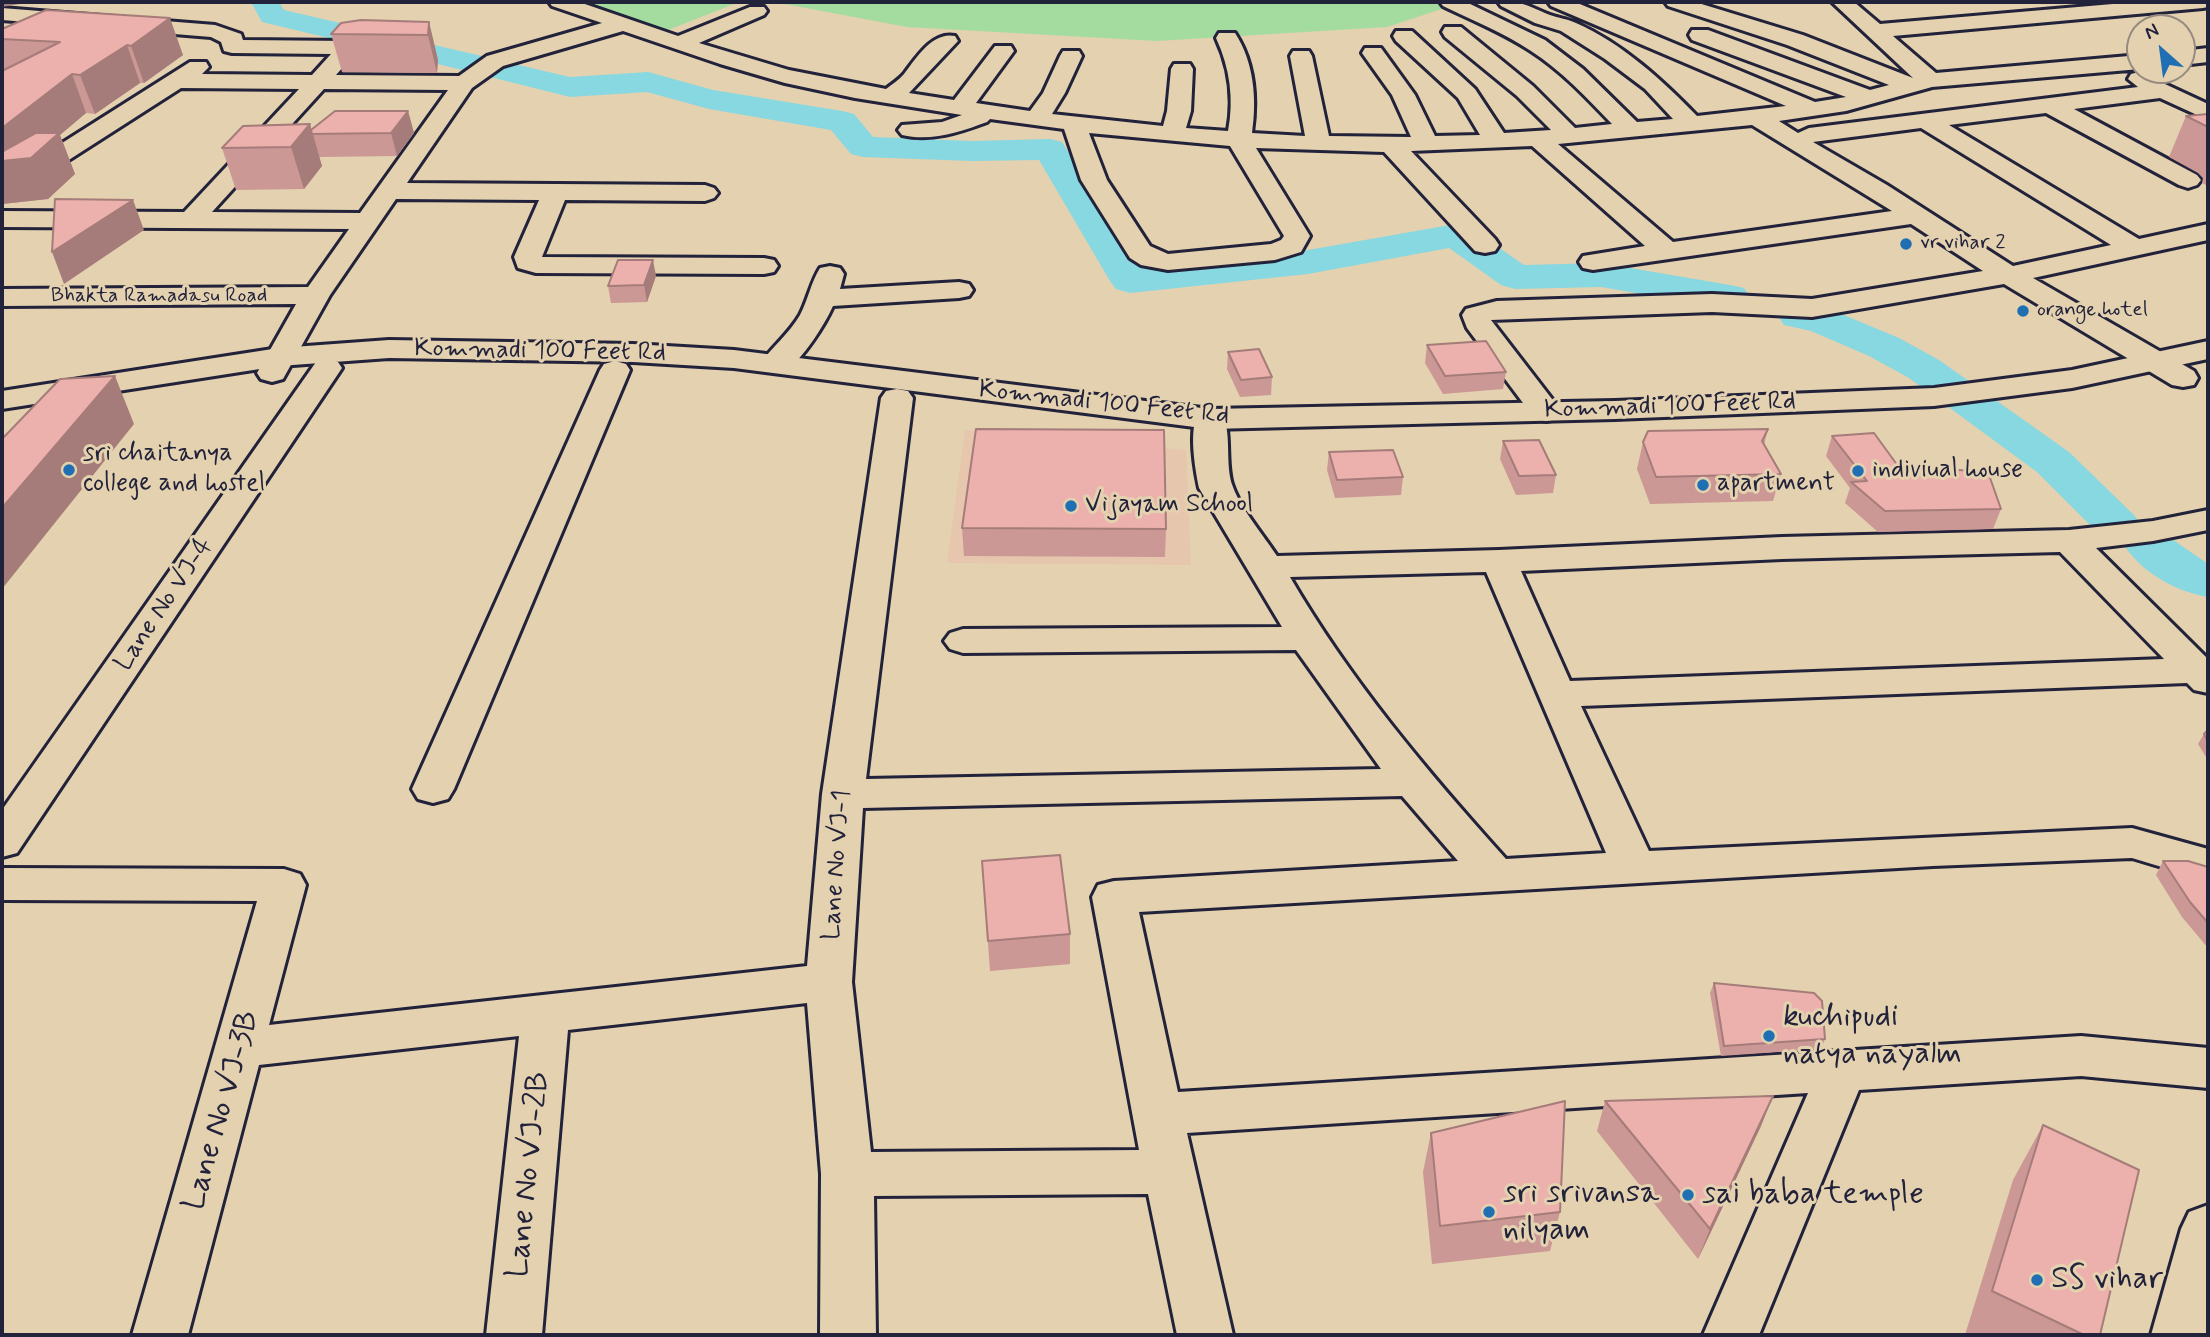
<!DOCTYPE html>
<style>
body{margin:0}
#map{position:relative;width:2210px;height:1337px;overflow:hidden;background:#e3d1af;font-family:Mynerve,sans-serif}
canvas{display:block}
.frame{position:absolute;inset:0;border:4px solid #22223b;pointer-events:none}
.north{position:absolute;left:2126px;top:14px;width:70px;height:70px;box-sizing:border-box;background:#e3d1af;border:2px solid #968b81;border-radius:50%;rotate:332deg;font-size:19px;font-weight:700;line-height:28px;text-align:center;color:#22223b}
.north::after{content:'';display:block;margin:auto;width:24px;height:32px;background:#1f6fb2;clip-path:polygon(50% 0,100% 100%,50% 72%,0 100%)}
</style>
<div id="map">
<canvas width="2210" height="1337"></canvas>
<div class="frame"></div>
<div class="north">N</div>
</div>
<script>
const ctx = document.querySelector('canvas').getContext('2d');
ctx.lineJoin = 'round';
function fillPath(path, color) { ctx.fillStyle = color; ctx.fill(path, 'evenodd'); }
function trace(path, color, width, dash) { ctx.strokeStyle = color; ctx.lineWidth = width; ctx.lineCap = dash ? 'butt' : 'round'; ctx.setLineDash(dash || []); ctx.stroke(path); }
function write(font, color, halo, rows, align = 'center') {
  ctx.font = font + ' Mynerve,sans-serif'; ctx.lineWidth = 6; ctx.setLineDash([]); ctx.textBaseline = 'middle'; ctx.strokeStyle = halo; ctx.fillStyle = color; for (const [text, x, y, turn = 0] of rows) {
    ctx.save(); ctx.translate(x, y); ctx.rotate((+turn || 0) * Math.PI / 180); ctx.textAlign = isNaN(turn) ? turn : align; if (halo) ctx.strokeText(text, 0, 0); ctx.fillText(text, 0, 0); ctx.restore();
  }
}
const built = new Path2D(`
 M965 430 1186 450 1191 565 947 563Z`);
const green = new Path2D(`
 M573 2H739L663 32Z
 M774 2H1463L1387 27 1157 41 907 27Z`);
const river = new Path2D(`
 M251 2H279L284 10 486 57 489 62 497 60 570 77 648 72 713 90 842 111 854 114 873 137 972 141 1050 139 1062 142 1142 268 1308 250 1456 224 1469 227 1524 265 1601 263 1730 285 1744 288 1750 297 1744 306 1730 309 1601 287 1515 289 1501 285 1449 248 1308 274 1130 293 1116 289 1110 281 1039 160 972 161 863 157 851 154 831 130 709 109 647 92 570 97 486 76 483 71 475 73 262 22Z
 M1798 304 1839 313 1899 338 1939 360 2069 452 2134 515 2141 525 2134 535 2117 540 2100 535 2037 472 1909 378 1869 356 1811 331 1784 325 1778 316 1784 307Z
 M2151 533 2169 537 2208 564V597C2178 592 2144 574 2126 548L2133 537Z`);
const minor = new Path2D(`
 M549 2H579L678 36 750 7H764L767 11 764 15 699 43 789 70 886 89C892 84 899 80 904 74 915 60 932 31 955 36L958 41 909 93 954 100 995 46H1011L1014 51 976 103 1030 111 1043 93 1060 56 1063 51H1079L1082 56 1065 93 1052 114 1163 126 1167 111 1171 69 1174 64H1190L1193 69 1191 111 1186 128 1228 131C1234 99 1230 68 1216 38L1219 33H1235C1254 62 1257 99 1252 133L1305 136 1290 56 1293 51H1309L1312 56 1329 136 1411 137 1392 95 1362 53 1365 48H1381L1415 95 1435 136 1480 135 1458 98 1396 41 1393 36 1396 31H1412L1475 89 1504 133 1551 130 1517 96 1445 37 1442 32 1445 27H1461L1533 86 1575 128 1612 124C1587 98 1562 71 1531 51 1504 33 1472 20 1443 6L1440 2H1466L1545 40 1583 69 1637 122 1673 119 1645 89 1605 59 1561 31 1535 23 1501 6 1498 2C1526 2 1525 5 1550 15 1558 18 1568 19 1576 23 1623 44 1662 80 1697 116L1786 106 1551 6 1548 2H1575L1815 102 1846 97 1692 40 1689 35 1692 30H1708L1870 90 1889 85 1787 45 1668 6 1665 2H1695L1803 35 1913 78 1832 2H1854L1880 24 2136 2H2208V7L2203 8 1893 36 1936 73 2140 55V69L1932 87 1846 111 1779 121 1798 133 1809 128 2138 87 2128 79 2131 74 2139 72 2208 104V120L2160 98 2074 109 2197 175 2201 180 2197 185 2188 188 2179 185 2046 113 1949 125 2139 239 2208 224V240L2033 278 2194 371 2198 378 2194 385 2183 387 2172 385 2004 284 1812 317 1712 312 1491 320 1562 412 1557 419 1546 421 1535 419 1467 328 1462 315 1466 309 1497 301 1712 294 1812 299 1983 271 1911 224 1593 270 1583 268 1579 262 1583 256 1645 246 1532 146 1411 151 1495 239 1499 245 1495 251 1485 253 1475 251 1384 152 1256 148 1310 236 1301 252 1275 260 1168 270 1141 265 1130 258 1081 180 1064 129 990 119 987 122C960 132 931 142 902 135L898 130 902 125 942 122 962 115 855 98 785 83 720 64 623 31 503 66 472 88 407 183 705 185 714 188 718 193 714 198 705 201 565 200 542 257 764 258 774 260 778 266 774 272 764 274 536 273 518 268 514 257 539 200 396 199 330 295 283 379 272 382 261 379 257 373 296 304 2 306V289L308 287 349 229 2 227V211L184 212 299 89 181 88 11 197 2 200V181L190 62H206L209 67 202 74 312 75 331 54 232 53 224 51 221 42 211 37 2 20V8L215 25 241 34 243 40 349 41 357 43 360 48 336 75 459 76 487 56 602 23 552 6ZM324 89 448 90 360 213 212 212ZM1752 125 1892 211 1673 242 1558 144ZM1921 128 2111 245 2013 266 1887 185 1813 142ZM1089 133 1230 146 1284 236 1281 240 1271 244 1168 254 1150 246 1107 180Z
 M2208 48V62L2182 65V51Z
 M830 266 840 268 844 274 840 289 959 282 969 284 973 290 969 296 959 298 833 306C825 324 803 359 786 370 779 374 772 372 764 370L760 364C772 347 789 334 800 315 808 300 811 282 820 268Z
 M327 359 338 362 342 368 17 853 2 857V810L316 362Z
 M615 361 626 364 630 370 454 789 448 799 433 803 418 799 412 789 600 370 604 364Z
 M897 389 908 391 913 398 866 779 1381 769 1296 650 963 653 950 649 944 641 950 633 963 629 1282 627 1199 488C1195 469 1188 428 1199 412L1210 409 1221 412C1233 430 1224 465 1233 487 1241 509 1264 536 1277 556L1499 550 1782 537 2069 530 2153 521 2208 510V530L2153 541 2096 548 2208 659V693L2194 690 2187 683 1581 706 1649 851 2132 828 2208 849V881L2132 858 1933 866 1139 912 1178 1092 2081 1036 2208 1048V1088L2081 1076 1859 1090 1759 1335H1703L1808 1093 1187 1133 1233 1335H1177L1148 1194 874 1196 876 1335H820L821 1174 807 1003 568 1030 542 1335H486L519 1036 259 1065 188 1335H132L257 901 2 900V868L284 869 300 874 306 885 269 1025 807 966 822 794 881 398 886 391ZM2060 552 2164 659 1570 681 1521 571 1782 559ZM1486 572 1606 853 1506 859C1426 770 1350 680 1290 577ZM1402 796 1458 861 1114 881 1098 885 1092 897 1139 1150 871 1152 852 982 863 808Z
 M2208 1205 2207 1335H2151L2181 1229 2189 1212Z`);
const major = new Path2D(`
 M389 340 633 344 734 350 1210 409 1615 401 1934 388 2072 370 2208 341V359L2072 388 1934 406 1615 419 1210 429 734 368 633 362 389 358 279 366 2 409V391L279 348Z`);
const wall = new Path2D(`
 M46 10 183 55 144 83H140L95 114 86 113 60 135 75 174 48 199 2 204V29Z
 M429 22 438 60 437 73 342 72 331 34Z
 M408 111 414 133 397 156 319 157 322 166 304 189 236 190 222 148 310 124 311 130Z
 M2208 114V186L2202 183 2203 178 2198 173 2169 157 2186 116Z
 M656 276 647 302 611 303 608 286Z
 M1427 345 1506 372 1503 389 1443 394 1425 363Z
 M1228 352 1272 377 1271 395 1240 397 1227 369Z
 M1768 429 1764 445 1781 474 1773 501 1650 504 1637 469 1643 442Z
 M1832 436 1898 466 2001 509 1993 529 1878 532 1845 503 1850 488 1826 456Z
 M1503 441 1556 475 1553 493 1516 495 1500 459Z
 M1329 452 1403 477 1401 495 1335 498 1327 470Z
 M962 528 1166 529 1165 557 964 556Z
 M2208 730V760L2198 744 2204 734Z
 M982 861 1070 934V964L990 971Z
 M2163 861 2208 867V948L2182 917 2156 875Z
 M1714 983 1825 1039 1821 1049 1721 1056 1710 993Z
 M1605 1101 1761 1126 1698 1259 1597 1131Z
 M2043 1125 2100 1335H1965L2013 1180Z
 M1431 1133 1560 1212 1550 1251 1432 1264 1423 1172Z`);
const shadedWall = new Path2D(`
 M2 2H32L2 7Z
 M170 18 183 55 144 83 131 46Z
 M429 22 438 60 437 73 428 35Z
 M127 45 140 83 95 114 80 75Z
 M72 74 86 113 60 135 75 174 48 199 2 204V128Z
 M408 111 414 133 397 156 391 133Z
 M310 124 322 166 304 189 291 147Z
 M133 200 144 230 64 284 52 252Z
 M653 260 656 276 647 302 644 285Z
 M115 376 134 424 2 589V508Z
 M1773 1096 1761 1126 1698 1259 1710 1229Z`);
const building = new Path2D(`
 M46 10 170 18 131 46 127 45 80 75 72 74 2 128V71L60 42 2 39V29Z
 M361 20 429 22 428 35 331 34 341 23Z
 M335 111H408L391 133 312 134 311 130Z
 M2208 114V127L2186 116Z
 M310 124 291 147 222 148 243 126Z
 M36 133H59L31 158 2 161V152Z
 M55 199 133 200 52 252Z
 M618 260H653L644 285 608 286Z
 M1486 341 1506 372 1445 376 1427 345Z
 M1259 349 1272 377 1241 380 1228 352Z
 M115 376 2 508V439L60 379Z
 M976 429 1164 430 1166 529 962 528Z
 M1768 429 1762 441 1781 474 1656 477 1643 442 1648 431Z
 M1874 433 1898 466 1988 472 2001 509 1885 511 1851 482 1867 481 1832 436Z
 M1539 440 1556 475 1519 476 1503 441Z
 M1393 450 1403 477 1337 480 1329 452Z
 M2208 730V742L2204 734Z
 M1060 855 1070 934 988 941 982 861Z
 M2163 861H2188L2208 867V923L2190 902Z
 M1714 983 1814 993 1822 1001 1825 1039 1724 1046Z
 M1773 1096 1710 1229 1605 1101Z
 M1565 1101 1560 1212 1440 1226 1431 1133Z
 M2043 1125 2139 1170 2100 1335H2084L1992 1291Z`);
const markers = [
 [1906,244,7,"#1f6fb2"],
 [2023,311,7,"#1f6fb2"],
 [69,470,7,"#1f6fb2"],
 [1858,471,7,"#1f6fb2"],
 [1703,485,7,"#1f6fb2"],
 [1071,506,7,"#1f6fb2"],
 [1769,1036,7,"#1f6fb2"],
 [1688,1195,7,"#1f6fb2"],
 [1489,1212,7,"#1f6fb2"],
 [2037,1280,7,"#1f6fb2"]
];
const farPoinames = [
 ["vr vihar 2",1920,244],
 ["orange hotel",2037,311]
];
const farStreetnames = [
 ["Bhakta Ramadasu Road",159,297]
];
const streetNames = [
 ["Kommadi 100 Feet Rd",540,352,1],
 ["Kommadi 100 Feet Rd",1104,404,6],
 ["Kommadi 100 Feet Rd",1670,407,-2],
 ["Lane No VJ-4",165,605,-56],
 ["Lane No VJ-1",838,865,-86]
];
const poiNames = [
 ["sri chaitanya",83,455],
 ["college and hostel",83,485],
 ["indiviual house",1872,471],
 ["apartment",1717,485],
 ["Vijayam School",1085,506]
];
const nearPoinames = [
 ["kuchipudi",1783,1018],
 ["natya nayalm",1783,1055],
 ["sri srivansa",1503,1194],
 ["nilyam",1503,1231],
 ["sai baba temple",1702,1195],
 ["SS vihar",2051,1280]
];
const nearStreetnames = [
 ["Lane No VJ-3B",223,1111,-74],
 ["Lane No VJ-2B",530,1175,-84]
];
fillPath(built, '#e6c7ae');
fillPath(green, '#a4dca0');
fillPath(river, '#87d8e1');
trace(minor, '#22223b', 6);
trace(major, '#22223b', 6);
fillPath(minor, '#e3d1af');
fillPath(major, '#e3d1af');
fillPath(wall, '#cb9895');
fillPath(shadedWall, '#a57c79');
fillPath(building, '#ecb1ad');
trace(building, '#a57c79', 2);
for (const [x, y, r, color] of markers) { const dot = new Path2D(); dot.arc(x, y, r, 0, 2 * Math.PI); ctx.fillStyle = color; ctx.fill(dot); trace(dot, '#e3d1af', 2.5); }
write('21px', '#22223b', '#e3d1af', farPoinames, 'left');
write('21px', '#22223b', '#e3d1af', farStreetnames);
write('26px', '#22223b', '#e3d1af', streetNames);
write('26px', '#22223b', '#e3d1af', poiNames, 'left');
write('32px', '#22223b', '#e3d1af', nearPoinames, 'left');
write('32px', '#22223b', '#e3d1af', nearStreetnames);
</script>
